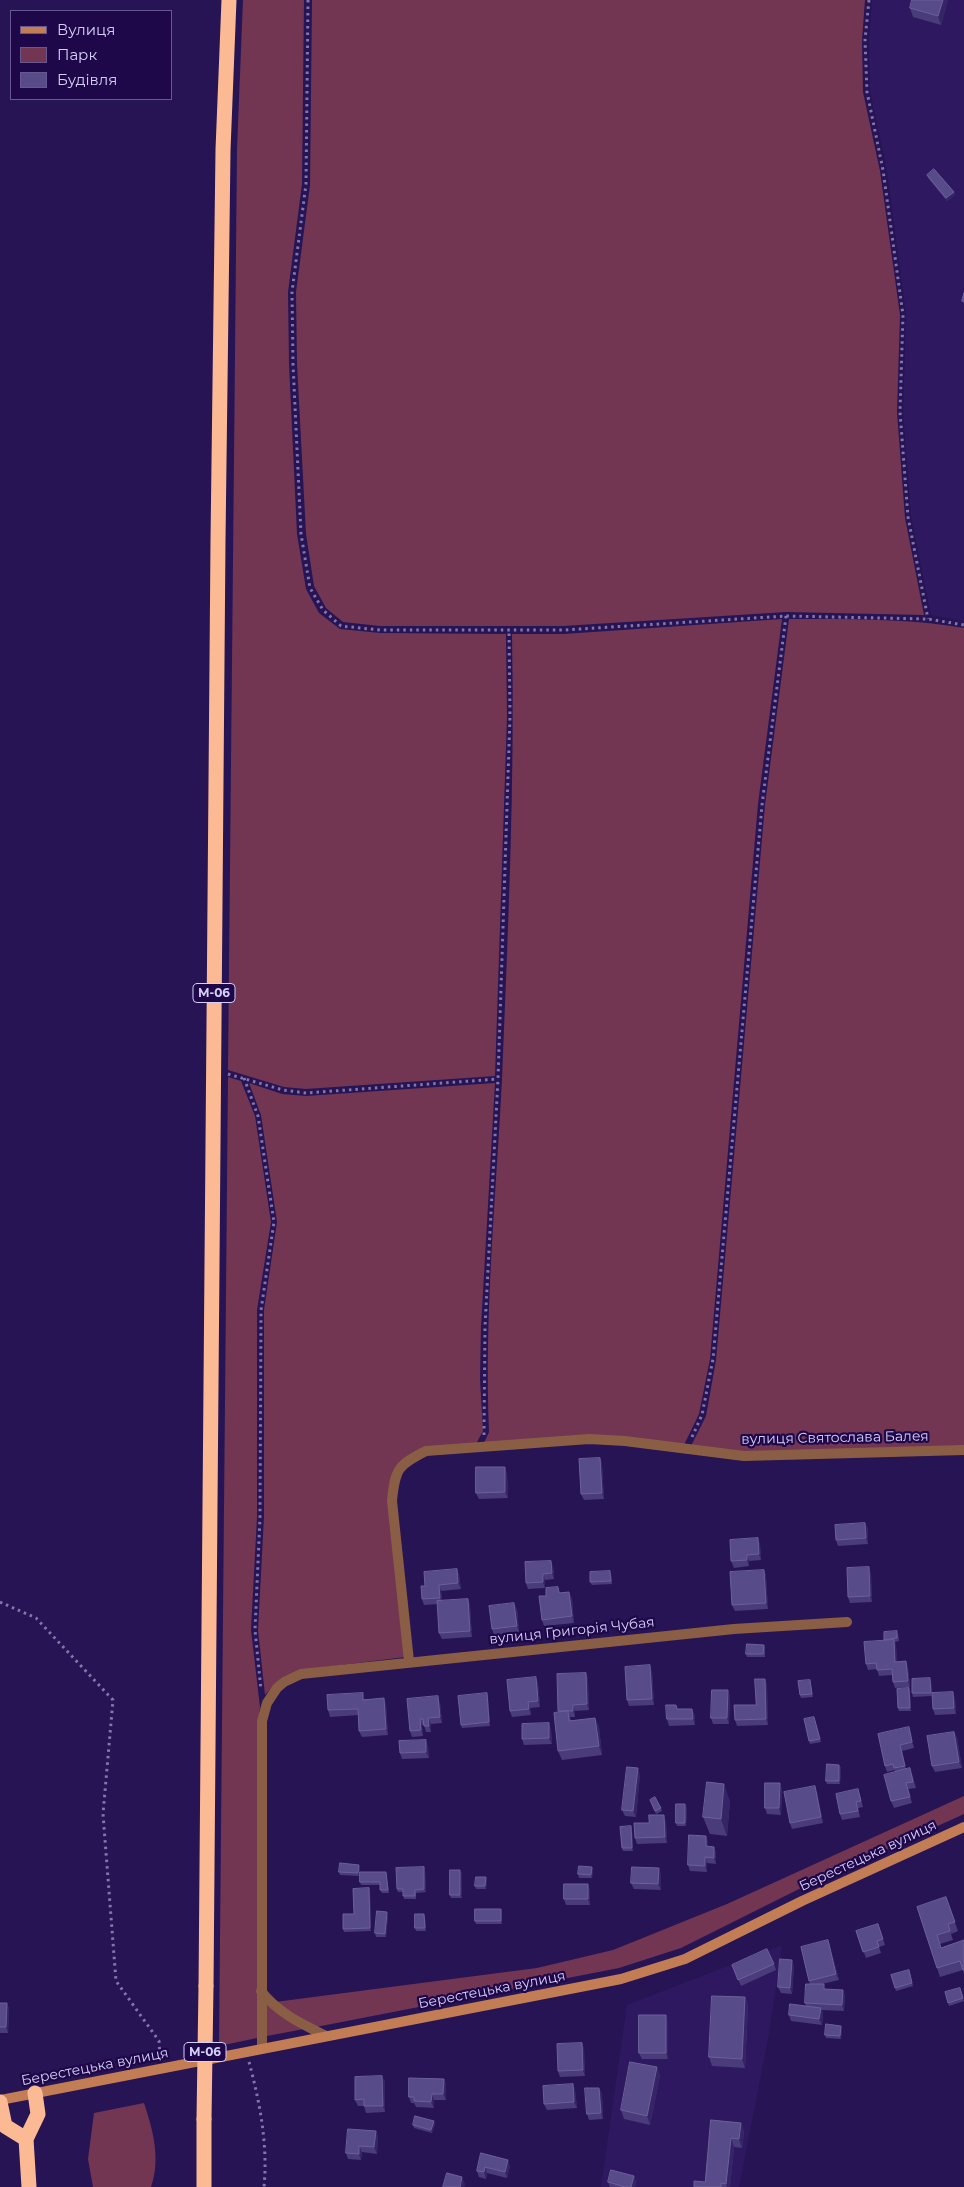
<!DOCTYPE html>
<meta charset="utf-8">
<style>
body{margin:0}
#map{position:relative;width:964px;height:2187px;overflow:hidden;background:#271454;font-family:Montserrat,sans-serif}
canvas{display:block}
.legend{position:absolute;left:10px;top:10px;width:162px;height:90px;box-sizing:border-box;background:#1f0849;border:1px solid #68588f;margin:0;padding:6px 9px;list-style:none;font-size:15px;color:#d5d0f8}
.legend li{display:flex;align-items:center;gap:10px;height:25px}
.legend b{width:25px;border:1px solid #68588f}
</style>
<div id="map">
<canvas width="964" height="2187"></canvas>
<ul class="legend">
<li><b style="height:6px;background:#c37d54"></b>Вулиця</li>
<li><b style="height:14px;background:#723653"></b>Парк</li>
<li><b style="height:14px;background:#584b89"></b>Будівля</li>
</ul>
</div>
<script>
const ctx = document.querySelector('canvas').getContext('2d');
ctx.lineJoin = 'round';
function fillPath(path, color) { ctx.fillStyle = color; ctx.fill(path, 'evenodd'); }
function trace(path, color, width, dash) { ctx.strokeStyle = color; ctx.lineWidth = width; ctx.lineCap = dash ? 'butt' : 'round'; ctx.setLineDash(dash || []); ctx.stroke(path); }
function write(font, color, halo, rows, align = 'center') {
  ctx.font = font + ' Montserrat,sans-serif'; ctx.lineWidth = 4.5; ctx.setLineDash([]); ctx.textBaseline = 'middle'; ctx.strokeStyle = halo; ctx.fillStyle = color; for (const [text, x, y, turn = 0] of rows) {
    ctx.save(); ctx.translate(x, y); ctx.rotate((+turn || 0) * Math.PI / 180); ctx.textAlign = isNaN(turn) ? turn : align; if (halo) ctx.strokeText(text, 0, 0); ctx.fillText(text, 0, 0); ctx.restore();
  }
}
const built = new Path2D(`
 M872 0H964V621L931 615 911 517 903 412 906 315 887 170 870 91 869 40Z
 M782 1945 769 2034 739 2187H601L627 2005Z`);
const green = new Path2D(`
 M243 0H304L302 184 288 292 289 364 297 534 306 589 319 613 340 629 380 633 506 634 507 716 495 1076 306 1089 284 1087 228 1070 237 150Z
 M312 0H865L862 40 863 92 880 171 900 315 897 412 905 518 924 615 786 612 563 626H380L343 622 326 608 314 586 306 534 297 364 296 292 310 185Z
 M782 619 758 804 710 1359 699 1414 684 1445 626 1438 484 1443 489 1432C484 1315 496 1197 502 1079 508 931 515 782 512 634H564Z
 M789 619C848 619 906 618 964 628V1447L745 1453 691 1446 706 1416 716 1360 765 805Z
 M228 1077 241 1081 255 1116 271 1222 257 1310V1517L251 1630 260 1707 257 1730V2038L219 2046Z
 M249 1083 282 1094 306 1096 495 1083 481 1327 480 1379 483 1431 476 1444 425 1448 402 1460 391 1477 406 1657 300 1670 281 1678 265 1695 258 1630 264 1517V1310L277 1222 261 1115Z
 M964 1796V1814L797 1890 681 1948 619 1968 316 2027 275 2002 537 1968 613 1950 727 1904Z
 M267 2004 304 2029 267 2036Z
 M144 2103C153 2130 161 2159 151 2187H93L88 2159 94 2113Z`);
const path = new Path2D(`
 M308 0 306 184 292 292 293 364 301 534 310 588 323 610 341 626 380 630H564L786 616 928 619 964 625
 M869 0 865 40 867 92 883 170 903 315 900 412 908 517 928 619
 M228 1074 283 1090 306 1093 498 1079
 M244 1078 258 1116 274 1222 261 1310 260 1517 255 1630 261 1690
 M484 1435 485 1327 498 1079 510 716 509 631
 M692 1437 702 1415 713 1359 762 805 786 616
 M0 1602 36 1618 113 1700 103 1814 116 1981 159 2041 160 2058
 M249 2062C260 2103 268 2145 264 2187`);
const street = new Path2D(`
 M409 1661 392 1501C395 1469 398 1465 426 1451L589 1439 625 1441 744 1456 964 1450
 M261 1991C278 2013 302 2024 326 2036
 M262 2049V1721L267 1703 277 1688 284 1682 301 1674 734 1629 847 1622`);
const secondary = new Path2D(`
 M0 2100 621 1979 685 1959 802 1901 964 1827`);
const highway = new Path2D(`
 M206 1986 218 540 223 150 229 0
 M0 2102 5 2126 26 2139
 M29 2187 26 2139 38 2114 35 2093
 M204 2187V2119`);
const highwayBridge = new Path2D(`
 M204 2119 206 1986`);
const wall = new Path2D(`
 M948 0 941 25 913 17 910 8Z
 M927 175 954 192 955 195 947 201 928 178Z
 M600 1458 602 1464 604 1499 584 1500 581 1494Z
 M507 1473 508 1498 479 1499 476 1493Z
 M865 1523 868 1529V1544L838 1546 836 1540Z
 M760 1544 761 1560 749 1561V1566L734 1568 731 1561Z
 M551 1561 553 1567 554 1579 545 1580V1588L528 1589 526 1583Z
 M457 1569 459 1575 461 1589 441 1591 442 1601 468 1599 470 1605 472 1637 442 1639 439 1633 438 1604 424 1605 422 1599 425 1586Z
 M764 1570 766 1576 768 1609 735 1611 732 1605Z
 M871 1573 872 1602 850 1603 848 1597Z
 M611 1574 612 1584 592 1585 590 1582Z
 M558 1587 560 1593 572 1598 574 1623 544 1626 542 1620Z
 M517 1609 519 1632 494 1635 492 1629Z
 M884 1632 898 1634 899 1641 895 1642 896 1646 897 1662 908 1667 910 1687 895 1688 893 1682 892 1675 879 1676 877 1669 868 1670 866 1664 885 1640Z
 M764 1645 765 1648V1657H747L746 1654Z
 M652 1671 654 1705 629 1706 627 1700Z
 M586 1673 588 1679 589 1710 575 1711V1717H570L571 1721 595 1718 599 1727 602 1755 562 1760 558 1751V1711Z
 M765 1679 767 1685 768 1725 737 1726 735 1720 756 1705Z
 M810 1680 813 1697 801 1698 800 1695Z
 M931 1681 932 1696 913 1697 912 1693Z
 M538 1683 540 1707 530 1708 531 1715 512 1717 510 1711Z
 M910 1692 911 1711H899L898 1708Z
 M487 1693 488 1697 490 1726 462 1728 461 1725Z
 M730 1696 729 1724H713L711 1718Z
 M955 1698 956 1714 935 1715 933 1709Z
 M365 1699 386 1704 388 1735 362 1737 359 1731V1715L330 1717 328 1710Z
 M407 1699 440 1703 442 1723 431 1724V1732H426L424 1725H422L423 1736 412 1737 410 1731Z
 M695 1715V1725L669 1726 667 1719Z
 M815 1720 821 1742 810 1744 809 1741Z
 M909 1727 911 1734 914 1748 902 1751 906 1769 912 1774 916 1788 908 1789 912 1803 894 1808 891 1801 895 1772V1770L887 1772 885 1766Z
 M551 1729 552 1744 524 1745 522 1739Z
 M954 1732 957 1738 962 1768 935 1772 932 1766Z
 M428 1746 429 1758 402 1759 400 1753Z
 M839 1765 841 1768 840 1784H827L826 1781Z
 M640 1774 636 1817 625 1816 622 1810Z
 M782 1789 781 1815 767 1814 765 1808Z
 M858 1789 863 1807 858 1808 860 1817 842 1820 840 1814Z
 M817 1792 823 1823 792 1829 790 1823Z
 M730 1801 727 1836 710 1834 703 1817Z
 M651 1803 661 1808 662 1811 656 1814Z
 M687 1807 686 1826H677L676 1823Z
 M666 1821 667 1843 637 1844 635 1838 649 1823Z
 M631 1826 632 1829 633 1851H623L622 1848Z
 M706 1836 708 1842V1846L714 1847 716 1853V1864L707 1863V1872L690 1871 688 1865Z
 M424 1867 425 1870 426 1892 416 1893V1899H404L403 1892H398L397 1889Z
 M592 1867 593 1870 592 1878H579L578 1874Z
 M360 1868 359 1876 340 1875 339 1872Z
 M386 1872 389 1893H382L380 1890V1885H361L360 1882Z
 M462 1873V1898H451L450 1895Z
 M661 1874V1890L634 1889 631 1883Z
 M486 1877 487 1880 486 1889H476L475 1886Z
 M369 1888 370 1891 371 1931 344 1932 343 1929 354 1914Z
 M590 1890V1905H566L564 1899Z
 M946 1897 958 1931 951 1934 953 1940 940 1944 941 1948 964 1940V1974L963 1970 940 1977 917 1907Z
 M501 1909 502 1912V1924H476L475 1921Z
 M388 1915 386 1937H376L375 1933Z
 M425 1917 426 1931H416L415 1928Z
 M878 1924 885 1945 879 1947 881 1953 866 1958 856 1931Z
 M828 1940 839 1980 822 1984 825 1989 843 1990 845 1996 844 2011 822 2010 823 2014 822 2025 791 2021 789 2015 806 2006 805 2003 810 1984 809 1981Z
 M774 1964 776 1970 741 1986 732 1965Z
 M794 1966 792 1994 781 1993 778 1987Z
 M909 1970 913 1986 896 1991 891 1975Z
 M960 1988 964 2001 949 2006 945 1992Z
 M745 1997 748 2006 745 2068 712 2066 709 2057Z
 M0 2003H7L9 2009 8 2033H0Z
 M668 2021V2059H642L639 2053Z
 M841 2026 842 2029 841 2039 826 2038 825 2035Z
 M582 2043 584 2049 585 2076 560 2077 558 2071Z
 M657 2067 660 2076 650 2125 624 2119 621 2110Z
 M382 2076 385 2082V2112L366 2113 364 2106H358L355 2100Z
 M444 2079 446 2085V2100H434V2108L416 2107 414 2103H411L409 2097Z
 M573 2084 575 2090 577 2108 547 2110 544 2104Z
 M599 2088 602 2094 603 2119 589 2120 587 2114Z
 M711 2120 741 2123 744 2132 742 2148 734 2147 730 2187H694L705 2182Z
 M435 2124 432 2133 414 2128 413 2125Z
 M376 2131 378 2137 377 2154 362 2152 361 2160 348 2159 346 2153Z
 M481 2153 510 2166 507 2178 487 2173 486 2179 479 2177 477 2171Z
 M634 2176 636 2182 635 2187H610L608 2182Z`);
const shadedWall = new Path2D(`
 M943 0H948L941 25 938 16Z
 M954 192 955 195 947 201 946 198Z
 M600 1458 602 1464 604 1499 602 1493Z
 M505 1467 507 1473 508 1498 505 1492Z
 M865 1523 868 1529V1544L866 1538Z
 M758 1538 760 1544 761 1560 759 1554Z
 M747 1555 749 1561V1566L747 1560Z
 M551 1561 553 1567 554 1579 552 1573Z
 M869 1567 871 1573 872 1602 870 1596Z
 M457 1569 459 1575 461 1589 458 1583Z
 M764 1570 766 1576 768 1609 766 1603Z
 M543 1574 545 1580V1588L543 1582Z
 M439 1585 441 1591 442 1604 440 1598Z
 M569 1592 572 1598 574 1623 572 1616Z
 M468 1599 470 1605 472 1637 470 1631Z
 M514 1603 517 1609 519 1632 517 1626Z
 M894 1640 896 1646 898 1668 895 1662Z
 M906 1661 908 1667 910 1687 908 1681Z
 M650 1665 652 1671 654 1705 652 1699Z
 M586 1673 588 1679 589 1710 587 1704Z
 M536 1677 538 1683 540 1707 538 1701Z
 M930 1678 931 1681 932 1696 931 1693Z
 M765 1679 767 1685 768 1725 766 1719Z
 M909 1688 910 1692 911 1711 910 1708Z
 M728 1690 730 1696 729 1724 727 1718Z
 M953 1692 955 1698 956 1714 954 1708Z
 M487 1693 488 1697 490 1726 489 1722Z
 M438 1696 440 1703 442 1723 440 1717Z
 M384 1698 386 1704 388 1735 386 1729Z
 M528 1702 530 1708 531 1715 529 1709Z
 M573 1705 575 1711V1717L573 1711Z
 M692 1709 695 1715V1725L693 1719Z
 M428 1718 431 1724V1732L429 1726Z
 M595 1718 599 1727 602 1755 599 1746Z
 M420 1719 422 1725 423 1736 421 1730Z
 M549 1723 551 1729 552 1744 549 1738Z
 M909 1727 911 1734 914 1748 912 1742Z
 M954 1732 957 1738 962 1768 959 1762Z
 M426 1740 428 1746 429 1758 426 1752Z
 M900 1745 902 1751 907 1772 905 1766Z
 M839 1765 841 1768 840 1784 839 1781Z
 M638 1768 640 1774 636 1817 633 1811Z
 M780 1783 782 1789 781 1815 779 1808Z
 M724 1784 730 1801 727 1836 721 1819Z
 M815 1786 817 1792 823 1823 821 1817Z
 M685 1804 687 1807 686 1826 685 1823Z
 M664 1815 666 1821 667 1843 665 1837Z
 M631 1826 632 1829 633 1851 632 1848Z
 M706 1836 708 1842V1852L706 1846Z
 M714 1847 716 1853V1864L714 1858Z
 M705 1857 707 1863V1872L705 1866Z
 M359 1865 360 1868 359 1876 358 1873Z
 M424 1867 425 1870 426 1892 424 1889Z
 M592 1867 593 1870 592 1878 591 1875Z
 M659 1868 661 1874V1890L658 1884Z
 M460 1870 462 1873V1898L460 1895Z
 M486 1877 487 1880 486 1889 485 1886Z
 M588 1884 590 1890V1905L588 1899Z
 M369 1888 370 1891 371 1931 370 1928Z
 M501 1909 502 1912V1924L501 1921Z
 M387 1912 388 1915 386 1937 385 1934Z
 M424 1914 425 1917 426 1931 425 1928Z
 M828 1940 830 1946 839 1980 836 1974Z
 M792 1960 794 1966 792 1994 790 1988Z
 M843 1990 845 1996 844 2011 842 2005Z
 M745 1997 748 2006 745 2068 742 2059Z
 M7 2003 9 2009 8 2033 6 2027Z
 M821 2008 823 2014 822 2025 819 2019Z
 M666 2015 668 2021V2059L666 2053Z
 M841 2026 842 2029 841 2039 840 2036Z
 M582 2043 584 2049 585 2076 583 2070Z
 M657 2067 660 2076 650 2125 647 2116Z
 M382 2076 385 2082V2112L383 2106Z
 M444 2079 446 2085V2100L443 2094Z
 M573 2084 575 2090 577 2108 574 2102Z
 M599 2088 602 2094 603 2119 601 2113Z
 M432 2094 434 2100V2108L431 2102Z
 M434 2121 435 2124 432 2133 431 2130Z
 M741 2123 744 2132 742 2148 739 2139Z
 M376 2131 378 2137 377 2154 374 2147Z
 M731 2138 734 2147 730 2187H727L726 2184Z
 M359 2146 362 2152 361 2160 359 2154Z
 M508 2160 510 2166 507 2178 505 2172Z
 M485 2167 487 2173 486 2179 484 2172Z
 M634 2176 636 2182 635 2187H631Z
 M462 2177 465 2184 464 2187H460Z`);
const building = new Path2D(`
 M912 0H943L938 16 910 8Z
 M934 169 954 192 946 198 927 175Z
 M964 293V302L962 301Z
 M600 1458 602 1493 581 1494 579 1459Z
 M476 1467H505V1492L476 1493Z
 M865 1523 866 1538 836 1540 835 1525Z
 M758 1538 759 1554 747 1555V1560L731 1561 730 1540Z
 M551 1561 552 1573 543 1574V1582L526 1583 525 1562Z
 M869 1567 870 1596 848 1597 847 1568Z
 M457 1569 458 1583 439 1585 440 1598 422 1599 421 1586H425L424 1572Z
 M764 1570 766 1603 732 1605 730 1572Z
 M610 1571 611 1581 590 1582V1572Z
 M558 1587 559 1593 569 1592 572 1616 542 1620 539 1596H546V1588Z
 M468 1599 470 1631 439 1633 437 1601Z
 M514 1603 517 1626 492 1629 489 1606Z
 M897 1631V1638L884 1640V1632Z
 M894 1640 895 1662 906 1661 908 1681 893 1682 892 1669 877 1670 876 1663 866 1664 864 1642Z
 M747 1644 764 1645 763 1654H746Z
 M650 1665 652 1699 627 1700 625 1667Z
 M586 1673 587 1704 573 1705V1711H558L557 1674Z
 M536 1677 538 1701 528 1702 529 1709 510 1711 507 1680Z
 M930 1678 931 1693H912V1679Z
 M755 1679H765L766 1719 735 1720 734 1705H756Z
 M810 1680 812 1694 800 1695 798 1681Z
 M909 1688 910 1708H898L897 1689Z
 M712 1690H728L727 1718H711Z
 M953 1692 954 1708 933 1709 932 1693Z
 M363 1693V1700L384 1698 386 1729 359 1731 358 1709 328 1710 327 1695Z
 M487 1693 489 1722 461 1725 458 1696Z
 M438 1696 440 1717 428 1718 429 1726H424L423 1719H420L421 1730 410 1731 407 1699Z
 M666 1705H676L677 1709H692L693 1719H667Z
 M568 1711 569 1721 595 1718 599 1746 558 1751 554 1713Z
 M814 1717 820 1739 809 1741 804 1719Z
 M549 1723V1738L522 1739V1724Z
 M909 1727 912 1742 900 1745 905 1766 894 1768 893 1764 885 1766 878 1734Z
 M954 1732 959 1762 932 1766 927 1736Z
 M426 1740V1752L400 1753 399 1741Z
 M827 1764 839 1765V1781H826Z
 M627 1767 638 1768 633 1811 622 1810Z
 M910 1768 913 1782 906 1783 910 1797 891 1801 884 1775Z
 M707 1782 724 1784 721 1819 703 1817Z
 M765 1783H780L779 1808H765Z
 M815 1786 821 1817 790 1823 784 1792Z
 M858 1789 861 1801 856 1802 858 1811 840 1814 836 1794Z
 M655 1797 661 1808 655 1811 650 1800Z
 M676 1804H685V1823H676Z
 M649 1815H664L665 1837 635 1838 634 1823H649Z
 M631 1826 632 1848H622L620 1827Z
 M689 1835 706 1836V1846L714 1847V1858L705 1857V1866L688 1865Z
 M340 1863 359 1865 358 1873 339 1872Z
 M579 1866 592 1867 591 1875 578 1874Z
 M424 1867V1889L415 1890V1896H403V1889H397L396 1868Z
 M632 1867 659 1868 658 1884 631 1883Z
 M450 1870H460V1895H450Z
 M360 1872H386L388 1890H380V1882H360Z
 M476 1877H486L485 1886H475Z
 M564 1884H588V1899H564Z
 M369 1888 370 1928 343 1929V1914H354L353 1889Z
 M946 1897 955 1922 948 1924 950 1931 937 1935 941 1948 964 1940V1970H963L960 1961 937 1968 917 1907Z
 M475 1909H501V1921H475Z
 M377 1911 387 1912 385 1934 375 1933Z
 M415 1914H424L425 1928H415Z
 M878 1924 883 1939 877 1941 879 1947 863 1952 856 1931Z
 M828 1940 836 1974 809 1981 801 1947Z
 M767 1949 774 1964 738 1980 732 1965Z
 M780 1959 792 1960 790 1988 778 1987Z
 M909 1970 912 1983 895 1988 891 1975Z
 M806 1984H824V1989L843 1990 842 2005 805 2003Z
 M960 1988 963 1998 948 2003 945 1992Z
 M712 1996 745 1997 742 2059 709 2057Z
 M0 2003H7L6 2027H0Z
 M790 2004 821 2008 819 2019 789 2015Z
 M639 2015H666V2053H639Z
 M826 2024 841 2026 840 2036 825 2035Z
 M582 2043 583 2070 558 2071 557 2044Z
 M630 2062 657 2067 647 2116 621 2110Z
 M382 2076 383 2106H364V2099L355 2100V2077Z
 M409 2078 444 2079 443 2094H432L431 2102 414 2101V2097H409Z
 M573 2084 574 2102 544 2104 543 2086Z
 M585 2088H599L601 2113 587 2114Z
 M415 2116 434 2121 431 2130 413 2125Z
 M711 2120 741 2123 739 2139 731 2138 726 2184 721 2183V2187H694V2181L705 2182Z
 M348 2129 376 2131 374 2147 359 2146V2154L346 2153Z
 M481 2153 508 2160 505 2172 485 2167 484 2172 477 2171Z
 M611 2170 634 2176 631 2187H625L608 2182Z
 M447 2173 462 2177 460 2187H443Z`);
const shields = [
 [214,993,42],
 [205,2052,42]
];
const shieldNames = [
 ["М-06",214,993],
 ["М-06",205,2052]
];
const streetNames = [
 ["вулиця Святослава Балея",835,1438,-1],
 ["вулиця Григорія Чубая",572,1631,-6],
 ["Берестецька вулиця",868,1856,-25],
 ["Берестецька вулиця",492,1990,-11],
 ["Берестецька вулиця",95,2067,-11]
];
fillPath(built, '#2e1860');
fillPath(green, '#723653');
trace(path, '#8276aa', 3, [2.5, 4]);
trace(street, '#8a5e45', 10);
trace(secondary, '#c37d54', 10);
trace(highway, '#fbba94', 15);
trace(highwayBridge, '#fbba94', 15);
fillPath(wall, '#4a3b7b');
fillPath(shadedWall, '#352566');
fillPath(building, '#584b89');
trace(building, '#6c609a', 1);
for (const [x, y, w] of shields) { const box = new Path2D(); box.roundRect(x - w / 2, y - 9.5, w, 19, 4); ctx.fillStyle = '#1f0849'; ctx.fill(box); trace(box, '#d5d0f8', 1); }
write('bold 12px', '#d5d0f8', null, shieldNames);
write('14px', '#d5d0f8', '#1f0849', streetNames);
</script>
